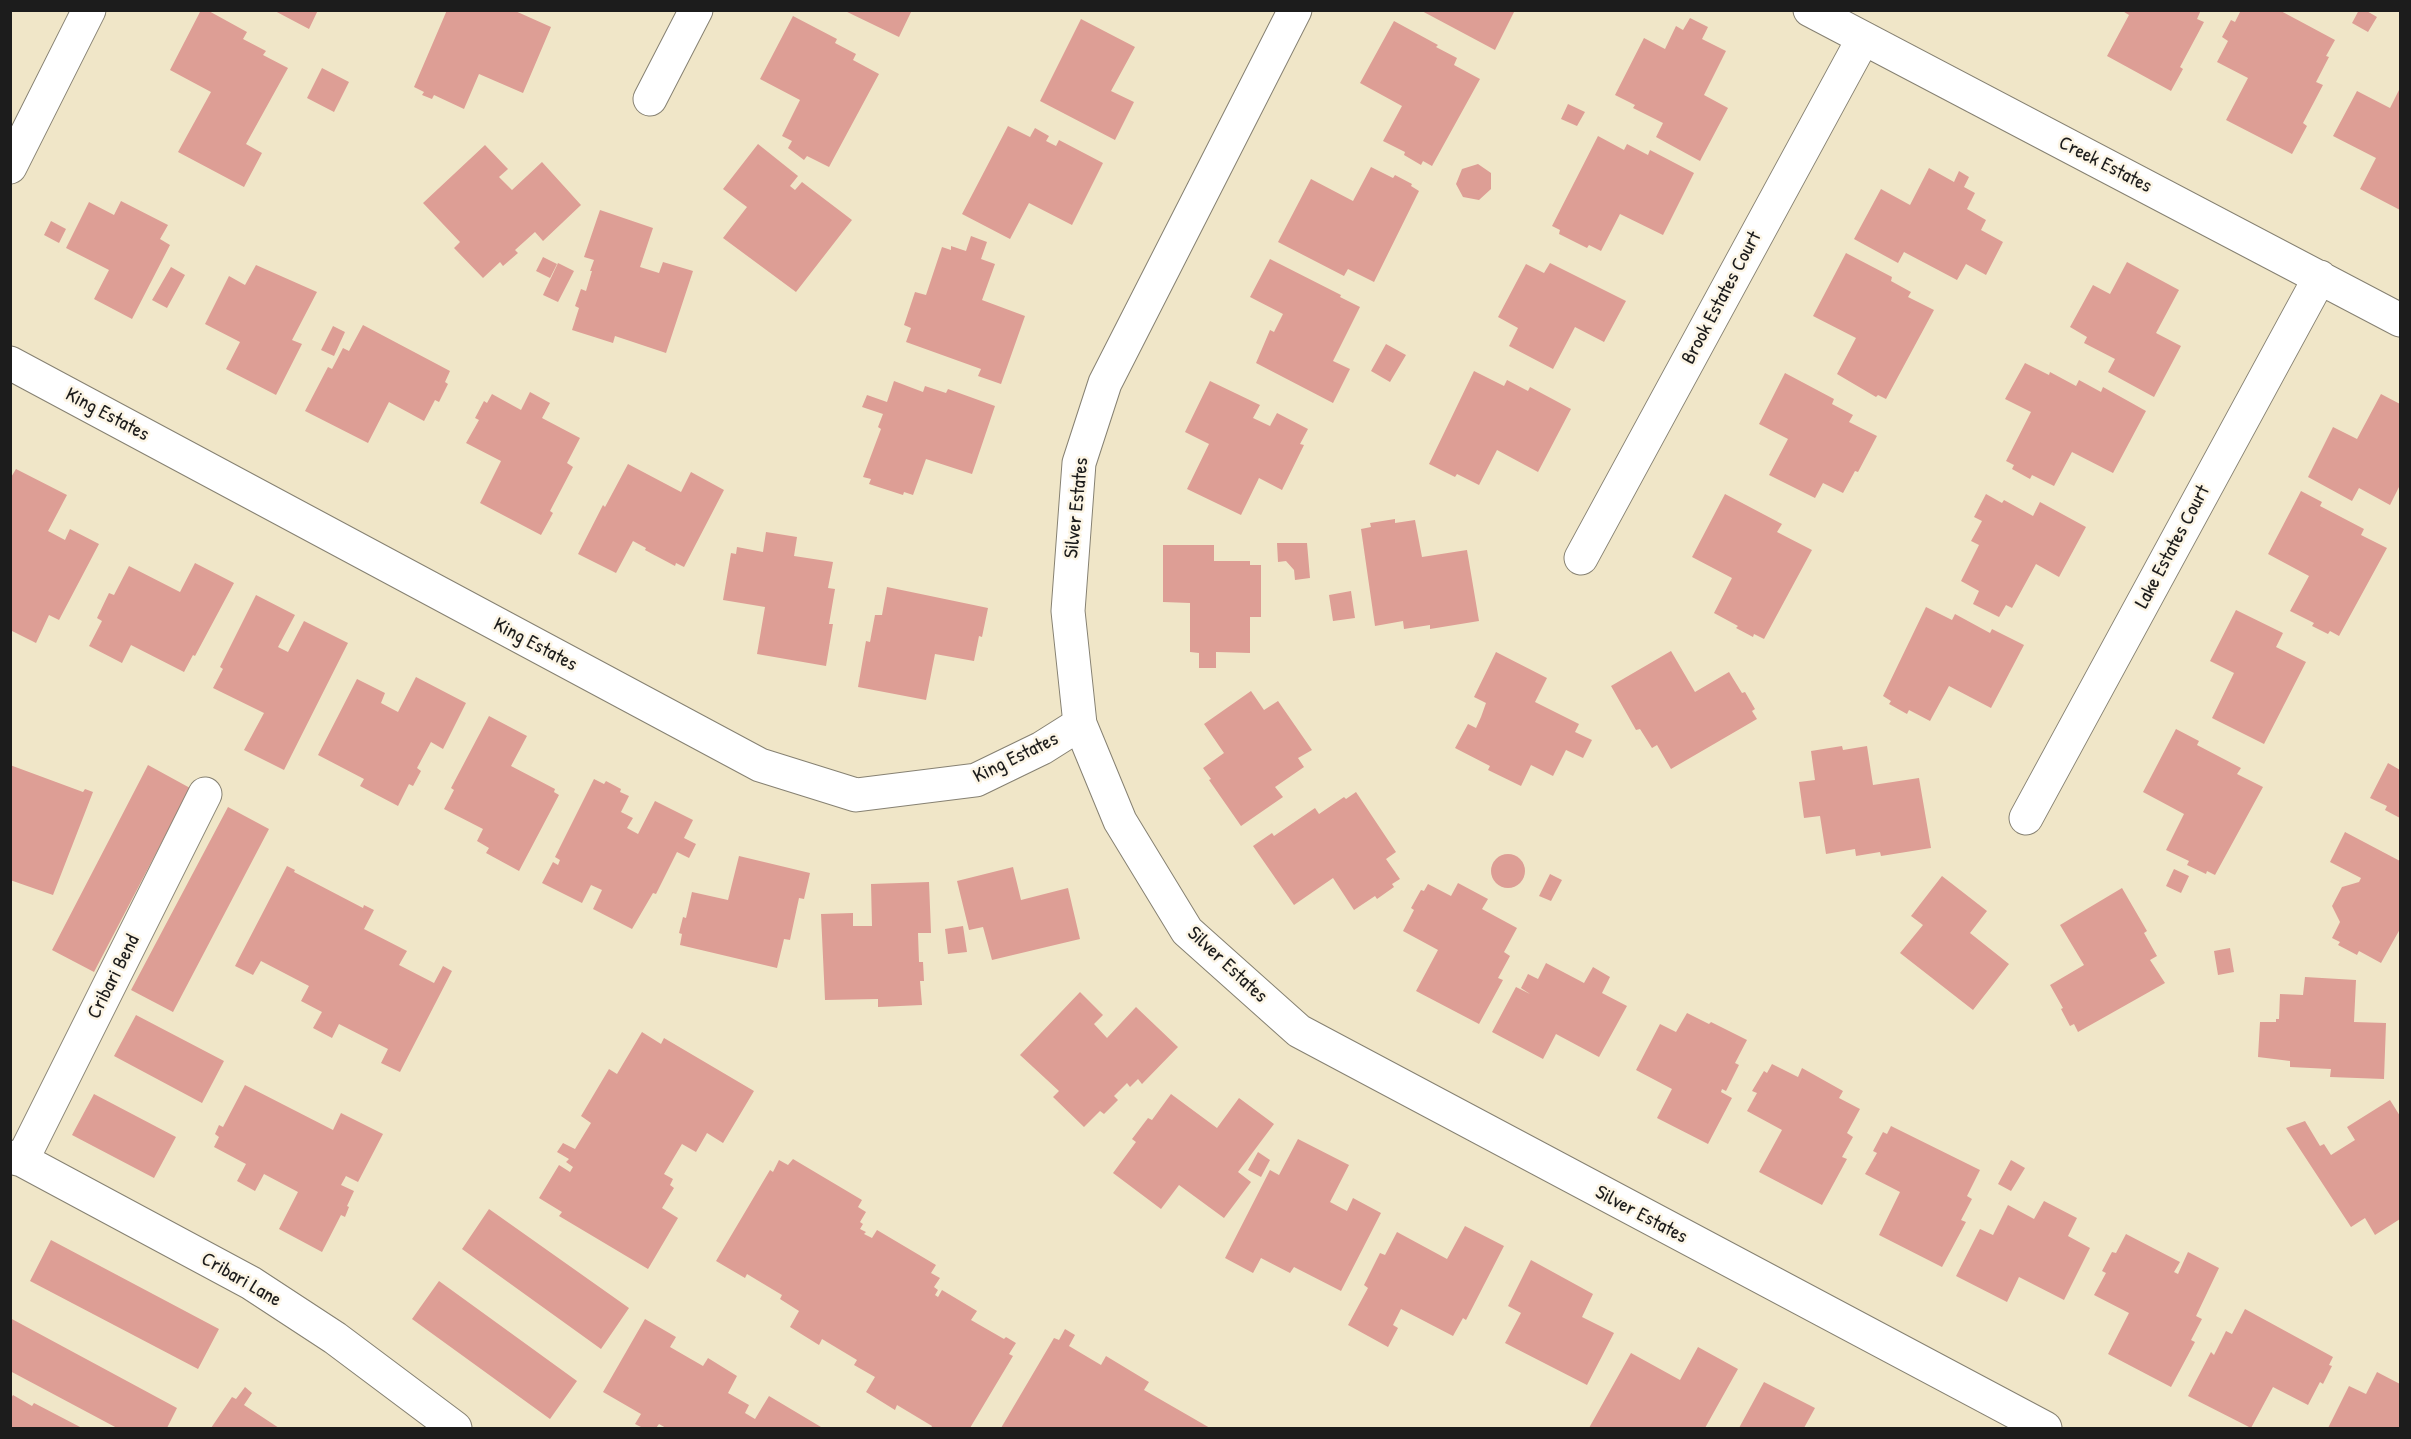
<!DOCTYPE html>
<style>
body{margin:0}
#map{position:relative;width:2411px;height:1439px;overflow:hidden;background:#f0e6c8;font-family:"Patrick Hand",sans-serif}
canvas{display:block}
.frame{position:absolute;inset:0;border:12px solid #1c1c1c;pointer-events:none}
</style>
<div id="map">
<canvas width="2411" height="1439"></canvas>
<div class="frame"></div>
</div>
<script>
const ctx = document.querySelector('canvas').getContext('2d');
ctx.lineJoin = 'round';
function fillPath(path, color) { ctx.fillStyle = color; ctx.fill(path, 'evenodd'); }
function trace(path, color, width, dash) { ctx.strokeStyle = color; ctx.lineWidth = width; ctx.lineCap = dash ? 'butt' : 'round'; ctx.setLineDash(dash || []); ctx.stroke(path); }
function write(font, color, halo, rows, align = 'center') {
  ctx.font = font + ' "Patrick Hand",sans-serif'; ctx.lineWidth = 5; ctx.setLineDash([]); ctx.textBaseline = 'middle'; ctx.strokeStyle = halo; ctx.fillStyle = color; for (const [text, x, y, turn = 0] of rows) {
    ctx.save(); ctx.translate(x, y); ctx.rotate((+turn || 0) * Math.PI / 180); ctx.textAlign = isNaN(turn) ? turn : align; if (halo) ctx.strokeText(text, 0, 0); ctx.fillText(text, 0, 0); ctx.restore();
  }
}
const building = new Path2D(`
 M201 10H207L247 32 243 39 266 51 263 55 288 68 246 144 262 153 244 187 178 152 211 92 170 70Z
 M273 10H318L309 29Z
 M447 10H513L551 27 523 93 479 74 464 109 434 95 432 99 422 95 424 92 414 87Z
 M843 10H912L899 37Z
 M1420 10H1515L1495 50Z
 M2121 10H2201L2197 19 2204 22 2180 67 2183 69 2171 91 2107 56 2129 15Z
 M2241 10H2279L2335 40 2326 56 2329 57 2316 82 2323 85 2303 123 2307 126 2292 154 2226 120 2248 78 2217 62 2228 41 2222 37 2231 20 2235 22Z
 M2359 10H2365L2377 17 2368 32 2352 23Z
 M793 16 837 39 835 43 856 54 853 60 879 74 829 167 807 156 804 160 788 148 792 141 782 136 800 100 760 79Z
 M1690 18 1708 27 1702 39 1726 51 1704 95 1728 108 1700 161 1656 137 1663 123 1633 108 1635 105 1615 95 1644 38 1665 49 1676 26 1683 30Z
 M1081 19 1135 47 1111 91 1134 102 1115 140 1040 101Z
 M1394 21 1438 45 1436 47 1457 58 1454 65 1480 79 1432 166 1423 161 1421 165 1404 155 1405 152 1383 141 1402 106 1360 83Z
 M322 68 349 82 334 112 307 98Z
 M2400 88V210L2360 189 2376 158 2333 136 2357 91 2390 108Z
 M1568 104 1585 112 1577 126 1561 119Z
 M1008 126 1030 137 1035 128 1049 136 1046 141 1056 146 1059 140 1103 163 1072 225 1029 203 1010 239 962 214Z
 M1598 136 1624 150 1627 144 1648 155 1650 150 1694 173 1663 235 1620 214 1601 251 1589 245 1587 248 1559 234 1560 230 1552 226Z
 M758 144 798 176 790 186 795 190 802 182 852 220 796 292 723 238 747 207 723 189Z
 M485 145 508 169 499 177 512 190 542 162 581 205 543 241 535 232 515 250 518 253 503 266 500 262 483 278 454 248 460 242 423 203Z
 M1478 164 1491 173V189L1479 200 1463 197 1456 184 1462 169Z
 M1371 167 1393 178 1395 175 1412 184 1411 186 1419 191 1374 282 1348 269 1344 276 1278 242 1311 179 1353 201Z
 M1929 168 1954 182 1959 171 1969 177 1964 187 1975 193 1967 209 1986 220 1981 230 2003 242 1986 275 1966 264 1957 280 1904 252 1898 263 1854 239 1881 189 1910 205Z
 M121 201 168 225 160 239 170 245 132 319 94 299 109 270 66 248 89 202 114 215Z
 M600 210 653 228 640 267 659 273 663 262 693 271 666 353 615 336 613 343 572 330 579 308 575 306 581 289 586 291 592 271H590L594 260 584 257Z
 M51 221 66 229 59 243 44 235Z
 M971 236 987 242 981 259 995 264 982 300 1025 316 1001 384 978 376 981 369 906 342 911 328 904 325 915 292 926 295 942 247 951 250V246L966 251Z
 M1846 253 1892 277 1891 281 1911 292 1908 297 1934 310 1886 399 1878 395 1876 397 1837 374 1856 338 1813 316Z
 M543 257 557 264 550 278 536 271Z
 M1270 259 1341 295 1340 297 1360 307 1333 361 1350 369 1333 403 1256 363 1270 330 1274 332 1283 314 1250 297Z
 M2127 262 2179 290 2156 333 2181 346 2154 397 2108 372 2115 359 2084 343 2087 337 2070 327 2093 285 2110 294Z
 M558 263 574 271 558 302 543 295Z
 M1550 263 1626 301 1604 342 1575 327 1553 369 1509 346 1518 328 1498 317 1526 264 1544 273Z
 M256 265 317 292 292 340 302 344 276 395 226 369 240 342 205 324 229 276 245 285Z
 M171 267 185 275 167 308 152 300Z
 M363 325 450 371 445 382 448 384 439 402 435 400 424 421 389 402 368 443 305 411 328 367 332 369 343 348 349 351Z
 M333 326 345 332 334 356 321 350Z
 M1386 344 1406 355 1390 382 1371 371Z
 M2025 363 2049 375 2050 372 2076 386 2079 380 2101 392 2103 387 2146 411 2113 473 2072 452 2054 486 2032 475 2030 479 2012 469 2014 465 2006 461 2031 412 2005 399Z
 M1474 371 1504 386 1507 380 1528 391 1530 387 1571 409 1538 472 1497 450 1479 485 1457 474 1455 477 1429 464Z
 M1785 373 1834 399 1832 404 1853 415 1849 422 1877 436 1858 472 1855 471 1843 493 1823 483 1815 498 1769 475 1788 439 1759 424Z
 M894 381 923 392 925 386 946 393 948 389 995 406 972 474 926 459 913 495 904 492 903 495 869 484 871 479 863 477 881 429 878 427 883 414 862 407 867 395 887 402Z
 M1210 381 1260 405 1253 418 1270 426 1277 413 1308 429 1300 444 1304 445 1282 490 1259 478 1241 515 1187 489 1209 444 1185 432Z
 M530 392 550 403 542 418 580 438 567 463 573 467 550 511 553 513 541 535 480 503 501 461 466 443 479 420 475 418 484 401 487 403 492 394 521 410Z
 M2381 394 2400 404V485L2390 505 2359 488 2352 501 2308 477 2333 427 2357 439Z
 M628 464 681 492 691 472 724 490 684 567 676 563 675 566 645 550 646 548 633 541 616 573 578 554 603 505 605 507Z
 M16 469 67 495 48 531 65 540 70 529 99 544 59 620 49 615 36 643 10 630V479Z
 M2301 491 2322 502 2320 506 2364 529 2361 535 2387 548 2339 636 2330 631 2328 634 2312 626 2314 623 2290 611 2309 576 2268 554Z
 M1725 494 1782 524 1777 532 1812 550 1764 639 1754 634 1753 637 1736 628 1738 626 1714 613 1732 578 1692 557Z
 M1986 494 2002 503 2004 500 2033 516 2040 502 2086 527 2059 577 2036 564 2012 608 2006 605 1999 617 1973 604 1979 591 1961 581 1979 545 1971 541 1982 521 1974 517Z
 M1395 519V523L1415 520 1422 557 1467 550 1479 621 1430 629V625L1404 629 1403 621 1375 626 1361 529 1371 527 1370 523Z
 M766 532 797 537 794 556 833 562 828 588 835 589 829 624H833L826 666 757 654 765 607 723 600 731 553 736 554 737 547 763 552Z
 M1277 543H1307L1310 578 1295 580 1294 570 1286 561 1278 562Z
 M1163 545H1214V561H1250V565H1261V617H1250V653L1216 652V668H1199V653L1190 652V603L1163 602Z
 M195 563 234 583 195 656 193 655 184 672 131 645 122 663 89 646 102 621 97 618 109 593 114 595 129 566 180 592Z
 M887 587 988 608 982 637 979 636 974 661 935 654 926 700 858 687 866 641 870 642 875 615H882Z
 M1351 591 1355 618 1333 621 1329 595Z
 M256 595 295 615 278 647 288 652 304 621 348 643 284 770 244 750 264 713 213 688 223 669 220 667Z
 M1926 607 1952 620 1955 614 1990 633 1992 629 2024 645 1991 708 1949 686 1930 721 1909 710 1907 714 1889 704 1891 701 1883 696Z
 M2236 610 2283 633 2276 647 2306 662 2264 744 2212 718 2234 673 2210 661Z
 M1671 651 1695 692 1729 672 1742 693 1745 692 1755 709 1752 711 1757 719 1671 769 1657 745 1652 748 1640 729 1636 730 1611 686Z
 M1496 652 1547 678 1535 702 1579 724 1575 732 1592 740 1583 758 1566 750 1553 776 1531 765 1521 786 1488 770 1490 766 1455 748 1468 724 1476 728 1481 717 1486 703 1474 697Z
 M416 677 466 703 443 749 431 742 417 768 421 771 413 786 409 784 398 806 360 786 364 779 318 755 357 679 385 693 381 703 398 712Z
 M1251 691 1264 710 1278 701 1312 750 1298 758 1304 767 1275 787 1283 797 1241 826 1209 780 1211 779 1203 768 1224 753 1204 724Z
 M489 716 527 736 511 766 555 789 554 792 559 795 519 871 486 853 489 848 477 841 483 829 444 809 454 790 451 788Z
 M2176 729 2199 741 2197 745 2241 768 2237 774 2263 787 2215 875 2207 871 2206 874 2187 865 2189 861 2166 850 2184 814 2143 792Z
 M1842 746 1843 750 1867 746 1873 785 1919 778 1931 848 1881 856 1880 852 1856 856 1855 849 1826 854 1820 816 1804 818 1799 782 1815 780 1811 751Z
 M2388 763 2400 770V818L2385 810 2387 806 2370 798Z
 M10 765 83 792 85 789 93 792 53 895 10 880Z
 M148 765 190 788 94 972 52 950Z
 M594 779 604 784 606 781 621 789 620 792 629 796 621 812 633 818 627 828 638 834 655 801 693 820 684 838 696 844 689 858 677 852 656 894 653 893 632 929 593 909 602 890 591 885 582 903 542 883 553 862 558 865 560 860 555 857Z
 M1356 792 1396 852 1386 859 1400 879 1392 884 1394 887 1377 899 1375 896 1354 910 1333 878 1294 905 1253 846 1272 833 1274 836 1315 808 1319 814 1344 797 1346 799Z
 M228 807 269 829 173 1012 131 990Z
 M2345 832 2400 861V929L2381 963 2359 951 2357 955 2338 945 2340 942 2332 938 2340 922 2332 906 2342 887 2359 882 2361 878 2330 862Z
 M1491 871a17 17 0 1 1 34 0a17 17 0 1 1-34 0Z
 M739 856 810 873 804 899 799 898 790 940 784 939 777 968 680 945 682 934 679 933 683 917 686 918 692 892 728 900Z
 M287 866 295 870 294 872 363 908 364 905 374 910 364 929 407 951 399 965 434 983 443 966 452 971 400 1072 381 1063 388 1049 339 1024 332 1038 313 1028 322 1012 301 1001 309 986 261 961 253 975 235 966Z
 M1013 867 1021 900 1068 888 1080 939 992 960 983 927 969 930 957 881Z
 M2174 869 2189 876 2181 893 2166 886Z
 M1550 874 1562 880 1551 901 1539 896Z
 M1942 876 1987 911 1970 933 2009 964 1973 1010 1900 953 1923 925 1911 916Z
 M929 882 931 933H918L919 962H923L924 981H920L922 1005 878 1007V999L825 1000 821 914 853 913V926H872L871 884Z
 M1458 883 1488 899 1482 909 1517 928 1504 952 1510 956 1498 978 1503 980 1479 1024 1416 991 1438 950 1403 931 1414 910 1411 908 1421 890 1424 891 1428 884 1451 896Z
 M2122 888 2147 931 2144 933 2157 956 2150 960 2165 983 2078 1032 2074 1024 2070 1026 2061 1009 2063 1008 2050 985 2084 965 2060 925Z
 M963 926 967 952 948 954 945 929Z
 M2230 948 2234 972 2218 975 2214 951Z
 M1546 963 1584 983 1593 967 1610 977 1602 993 1627 1006 1599 1057 1556 1034 1543 1059 1492 1032 1516 987 1530 994 1521 988 1528 974 1538 979Z
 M2305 977 2356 980 2354 1022 2386 1023 2384 1079 2330 1077 2331 1069 2290 1067V1061L2258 1057 2260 1022H2276V1019H2279L2280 994 2303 995Z
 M1080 992 1103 1015 1094 1024 1107 1038 1136 1007 1178 1047 1142 1084 1138 1079 1130 1087 1127 1083 1114 1096 1118 1100 1104 1114 1100 1111 1084 1127 1053 1097 1059 1091 1020 1055Z
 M1687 1013 1709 1024 1711 1022 1747 1040 1735 1063 1739 1065 1726 1091 1722 1089 1721 1092 1732 1098 1708 1144 1657 1118 1672 1089 1636 1070 1660 1024 1676 1032Z
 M136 1015 224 1061 202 1103 114 1056Z
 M642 1032 661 1044 664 1038 754 1091 723 1143 707 1133 696 1152 682 1144 664 1174 673 1179 670 1185 674 1188 662 1208 678 1218 648 1269 559 1216 562 1212 539 1198 559 1165 570 1172 573 1167 566 1162 569 1159 557 1152 563 1143 575 1149 591 1123 581 1116 609 1069 617 1074Z
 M1772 1064 1798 1077 1802 1068 1843 1091 1839 1098 1860 1109 1847 1133 1853 1137 1842 1157 1847 1159 1822 1205 1759 1172 1782 1130 1747 1111 1757 1093 1752 1091 1764 1071 1767 1073Z
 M245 1085 333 1130 341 1113 383 1134 358 1182 346 1176 341 1185 354 1191 347 1206 349 1207 345 1217 341 1215 322 1252 279 1229 298 1192 264 1174 255 1191 237 1181 246 1164 214 1147 219 1137 215 1134 219 1125 223 1127Z
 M94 1094 176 1137 154 1178 72 1135Z
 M1171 1094 1217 1128 1239 1098 1274 1124 1238 1172 1251 1182 1224 1218 1179 1185 1161 1209 1113 1173 1136 1142 1132 1139 1148 1118 1152 1120Z
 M2390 1100 2400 1116V1219L2375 1235 2365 1218 2351 1227 2286 1128 2305 1121 2320 1146 2324 1144 2331 1155 2355 1140 2347 1127Z
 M1891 1126 1980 1170 1967 1196 1972 1199 1961 1220 1966 1222 1942 1267 1879 1235 1900 1192 1865 1174 1877 1153 1873 1151 1883 1132 1887 1134Z
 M1298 1139 1349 1165 1330 1202 1347 1211 1353 1198 1381 1213 1341 1291 1294 1267 1290 1273 1261 1258 1253 1273 1225 1258 1270 1170 1279 1175Z
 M1258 1152 1270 1160 1261 1177 1248 1170Z
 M793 1159 862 1200 858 1207 866 1212 860 1222 863 1224 860 1229 866 1232 864 1234 872 1238 877 1230 936 1265 931 1273 940 1278 934 1287 938 1290 935 1295 938 1297 942 1290 977 1311 971 1320 1004 1339 1006 1337 1016 1343 1009 1354 1013 1356 970 1428H931L932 1426 897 1405 895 1410 866 1392 875 1377 854 1365 857 1360 822 1339 819 1345 790 1327 799 1311 780 1299 782 1295 747 1274 745 1278 716 1261 770 1170 773 1172 779 1160 788 1165Z
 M2011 1160 2025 1168 2011 1191 1998 1184Z
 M2044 1201 2077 1218 2068 1236 2090 1248 2064 1300 2019 1277 2007 1302 1956 1276 1980 1229 1993 1235 2008 1205 2034 1219Z
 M489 1209 629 1308 601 1349 462 1249Z
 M1465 1226 1504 1246 1466 1320 1463 1318 1453 1336 1401 1309 1393 1325 1398 1328 1388 1347 1348 1325 1368 1288 1364 1285 1380 1253 1385 1255 1397 1232 1447 1259Z
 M2126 1234 2180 1262 2174 1272 2178 1274 2188 1252 2219 1268 2196 1316 2202 1319 2191 1340 2195 1342 2171 1387 2108 1354 2129 1313 2094 1295 2106 1273 2102 1271 2112 1252 2116 1253Z
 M51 1240 219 1329 198 1369 30 1281Z
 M1531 1260 1593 1294 1582 1317 1614 1333 1587 1385 1505 1343 1521 1313 1508 1306Z
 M439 1281 577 1381 550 1419 412 1319Z
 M2245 1309 2333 1357 2329 1365 2332 1366 2323 1384 2320 1382 2308 1405 2273 1387 2251 1428 2188 1396 2211 1352 2214 1355 2226 1331 2232 1334Z
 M10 1318 177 1408 167 1428H117L10 1371Z
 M645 1319 676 1337 670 1347 703 1366 708 1358 737 1376 728 1393 749 1405 745 1413 755 1419 769 1396 821 1427 820 1428H666L659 1424 656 1428H643L635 1424 641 1414 603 1392Z
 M1065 1329 1075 1335 1069 1346 1101 1365 1106 1356 1149 1382 1144 1390 1210 1428H1001L1054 1338 1059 1340Z
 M1698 1347 1738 1369 1705 1428H1589L1631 1353 1680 1380Z
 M2377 1372 2400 1384V1428H2328L2349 1386 2366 1394Z
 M1764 1382 1815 1408 1804 1428H1739Z
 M245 1387 252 1393 244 1405 279 1428H211L232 1397 236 1399Z
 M13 1395 32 1406 34 1403 82 1428H10V1400Z`);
const minor = new Path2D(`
 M1295 10 1105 383 1079 463 1068 611 1080 724 1120 821 1187 931 1299 1031 2045 1428
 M1810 10 2400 320
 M650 99 696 10
 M10 167 89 10
 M10 363 760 765 856 795 976 780 1042 748 1080 724
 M1581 558 1863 39
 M2026 818 2320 277
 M10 1157 22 1160 251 1283 335 1338 455 1428
 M22 1160 205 794`);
const streetNames = [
 ["Creek Estates",2105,165,27],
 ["Brook Estates Court",1722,298,-62],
 ["King Estates",107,415,28],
 ["Silver Estates",1077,508,-84],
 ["Lake Estates Court",2173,547,-62],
 ["King Estates",535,645,28],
 ["King Estates",1016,758,-26],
 ["Silver Estates",1227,965,43],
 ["Cribari Bend",114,977,-63],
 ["Silver Estates",1641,1215,28],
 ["Cribari Lane",241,1280,30]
];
fillPath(building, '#dd9e95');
trace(minor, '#868172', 35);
trace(minor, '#fff', 33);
write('20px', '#1c1c1c', '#fcf5e5', streetNames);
</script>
